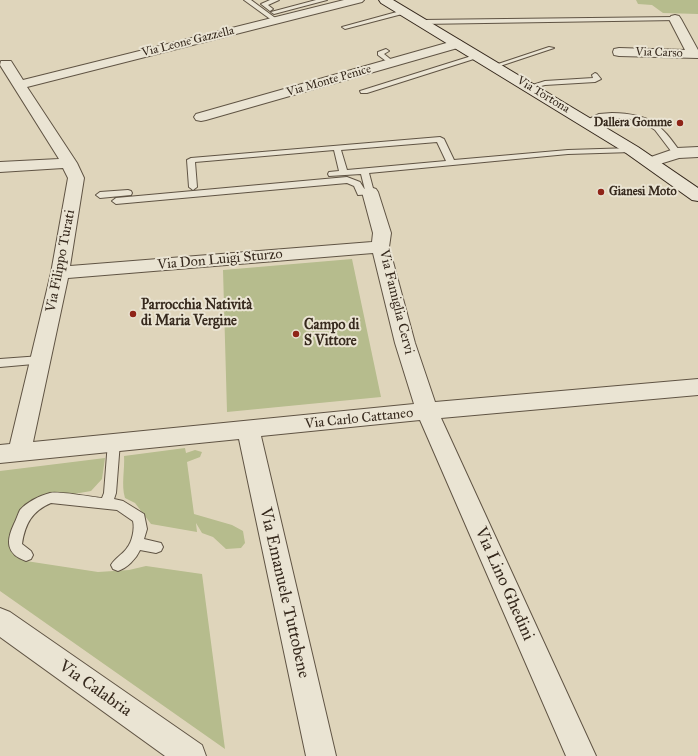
<!DOCTYPE html>
<meta charset="utf-8">
<style>
body{margin:0}
canvas{display:block;background:#dfd5bb}
</style>
<canvas width="698" height="756"></canvas>
<script>
const ctx = document.querySelector('canvas').getContext('2d');
ctx.lineJoin = 'round';
function fillPath(path, color) { ctx.fillStyle = color; ctx.fill(path, 'evenodd'); }
function trace(path, color, width, dash) { ctx.strokeStyle = color; ctx.lineWidth = width; ctx.lineCap = dash ? 'butt' : 'round'; ctx.setLineDash(dash || []); ctx.stroke(path); }
function write(font, color, halo, rows, align = 'center') {
  ctx.font = font + ' "IM FELL Great Primer",serif'; ctx.lineWidth = 4; ctx.setLineDash([]); ctx.textBaseline = 'middle'; ctx.strokeStyle = halo; ctx.fillStyle = color; for (const [text, x, y, turn = 0] of rows) {
    ctx.save(); ctx.translate(x, y); ctx.rotate((+turn || 0) * Math.PI / 180); ctx.textAlign = isNaN(turn) ? turn : align; if (halo) ctx.strokeText(text, 0, 0); ctx.fillText(text, 0, 0); ctx.restore();
  }
}
const green = new Path2D(`
 M636 0H698V14L663 13 652 5 638 4Z
 M352 259 381 397 227 412 223 270Z
 M185 448 186 453 195 450 202 452 200 457 187 462 194 514 232 525 243 531 245 543 241 548 226 549 213 537 202 533 196 523 197 532 151 524 135 503 125 498C121 485 125 469 124 456Z
 M105 458 102 479 91 491 68 495 47 505 24 512 11 545 26 561 98 572 129 570 146 566 202 574 225 749 0 591V471Z`);
const lane = new Path2D(`
 M244 0H251L278 20 273 21Z
 M270 0H279L268 5 273 9 270 11 261 4Z
 M316 0H327L274 14 271 12Z
 M404 10 406 11V13L345 29 342 27Z
 M675 17 678 19 677 20 421 24 418 22 421 20Z
 M549 47 554 48 497 67 492 66Z
 M386 49 389 51 384 54 394 62V64H390L378 55V52Z
 M478 54 481 56 480 57 367 93H361L360 91Z
 M595 73 597 74 601 79 595 82 545 85 530 89 526 87 545 81 593 78 592 75Z
 M612 113C651 114 660 123 681 153L677 155H674L655 130 643 122 626 118H607L587 124 583 122 599 114Z
 M440 137 444 139 454 160 568 150 632 148 636 150 632 152 568 154 369 173 374 192 373 194 358 195 354 186 347 183 116 204 112 201 116 198 347 177 360 182 365 190 361 174 329 176 328 174 329 172 339 171 334 150 195 162 197 187 193 190 189 187 187 160 191 158ZM437 142 446 161 347 170 341 150Z
 M128 190 131 191 132 193 131 195 100 198 96 195 100 192Z
 M41 356 45 357 46 360 45 363 0 367V359Z
 M114 437 118 439 120 442 116 493 114 499 123 501 144 514 147 529 144 539 161 543 163 547 161 551 156 553 140 550C136 559 127 568 118 571L113 569 111 565C115 558 122 555 127 548 132 542 135 529 133 521L117 510 51 503C32 511 25 524 22 544L31 551 33 555 31 559 26 561C6 554 6 541 14 524 16 520 18 514 20 510 27 502 39 496 50 493 59 491 91 497 102 498L104 493 108 442 110 439Z`);
const street = new Path2D(`
 M344 0H364L362 2 27 87 77 163 84 178 70 266 372 242 373 233 362 192 364 189 370 187 376 189 378 192 391 233 389 247 415 343 435 402 698 379V395L441 418 596 756H566L420 420 261 436 336 756H306L239 439 0 463V445L10 444 51 273 68 178 63 168 0 172V162L59 159 0 65 1 61H11L23 80ZM373 253 395 343 414 404 33 442 68 278Z
 M675 15 679 16 681 19 698 50V58L619 56 614 55 613 52 614 49 619 48 685 50 669 19 671 16Z
 M457 40 461 41 463 44 461 47 206 120 201 121 196 120 194 117 196 114Z
 M698 147V157L679 158 650 167 645 165 642 162 645 159 677 148Z
 M0 608 10 612 202 745 206 756H165L0 637Z`);
const secondary = new Path2D(`
 M379 0H393L638 147 698 188V201L692 200 626 153 381 3Z`);
const markers = [
 [680,123,4,"#8f2418"],
 [601,192,4,"#8f2418"],
 [133,314,4,"#8f2418"],
 [296,334,4,"#8f2418"]
];
const farStreetnames = [
 ["Via Leone Gazzella",188,42,-14],
 ["Via Carso",659,53,2],
 ["Via Monte Penice",329,81,-16],
 ["Via Tortona",543,95,31]
];
const farPoinames = [
 ["Dallera Gomme",672,123],
 ["Gianesi Moto",609,192,"left"]
];
const streetNames = [
 ["Via Don Luigi Sturzo",220,260,-5],
 ["Via Filippo Turati",61,261,-79],
 ["Via Famiglia Cervi",396,302,76],
 ["Via Carlo Cattaneo",359,419,-6]
];
const poiNames = [
 ["Parrocchia Natività",141,306],
 ["di Maria Vergine",141,322],
 ["Campo di",304,326],
 ["S Vittore",304,342]
];
const nearStreetnames = [
 ["Via Lino Ghedini",504,584,66],
 ["Via Emanuele Tuttobene",284,593,77],
 ["Via Calabria",95,689,35]
];
fillPath(green, '#b6bc8d');
trace(lane, '#605444', 2);
trace(street, '#605444', 2);
trace(secondary, '#36291d', 2);
fillPath(lane, '#eae4d3');
fillPath(street, '#eae4d3');
fillPath(secondary, '#eae4d3');
for (const [x, y, r, color] of markers) { const dot = new Path2D(); dot.arc(x, y, r, 0, 2 * Math.PI); ctx.fillStyle = color; ctx.fill(dot); trace(dot, '#eae4d3', 1.5); }
write('12px', '#36291d', '#eae4d3', farStreetnames);
write('bold 12px', '#36291d', '#eae4d3', farPoinames, 'right');
write('14px', '#36291d', '#eae4d3', streetNames);
write('bold 14px', '#36291d', '#eae4d3', poiNames, 'left');
write('17px', '#36291d', '#eae4d3', nearStreetnames);
</script>
